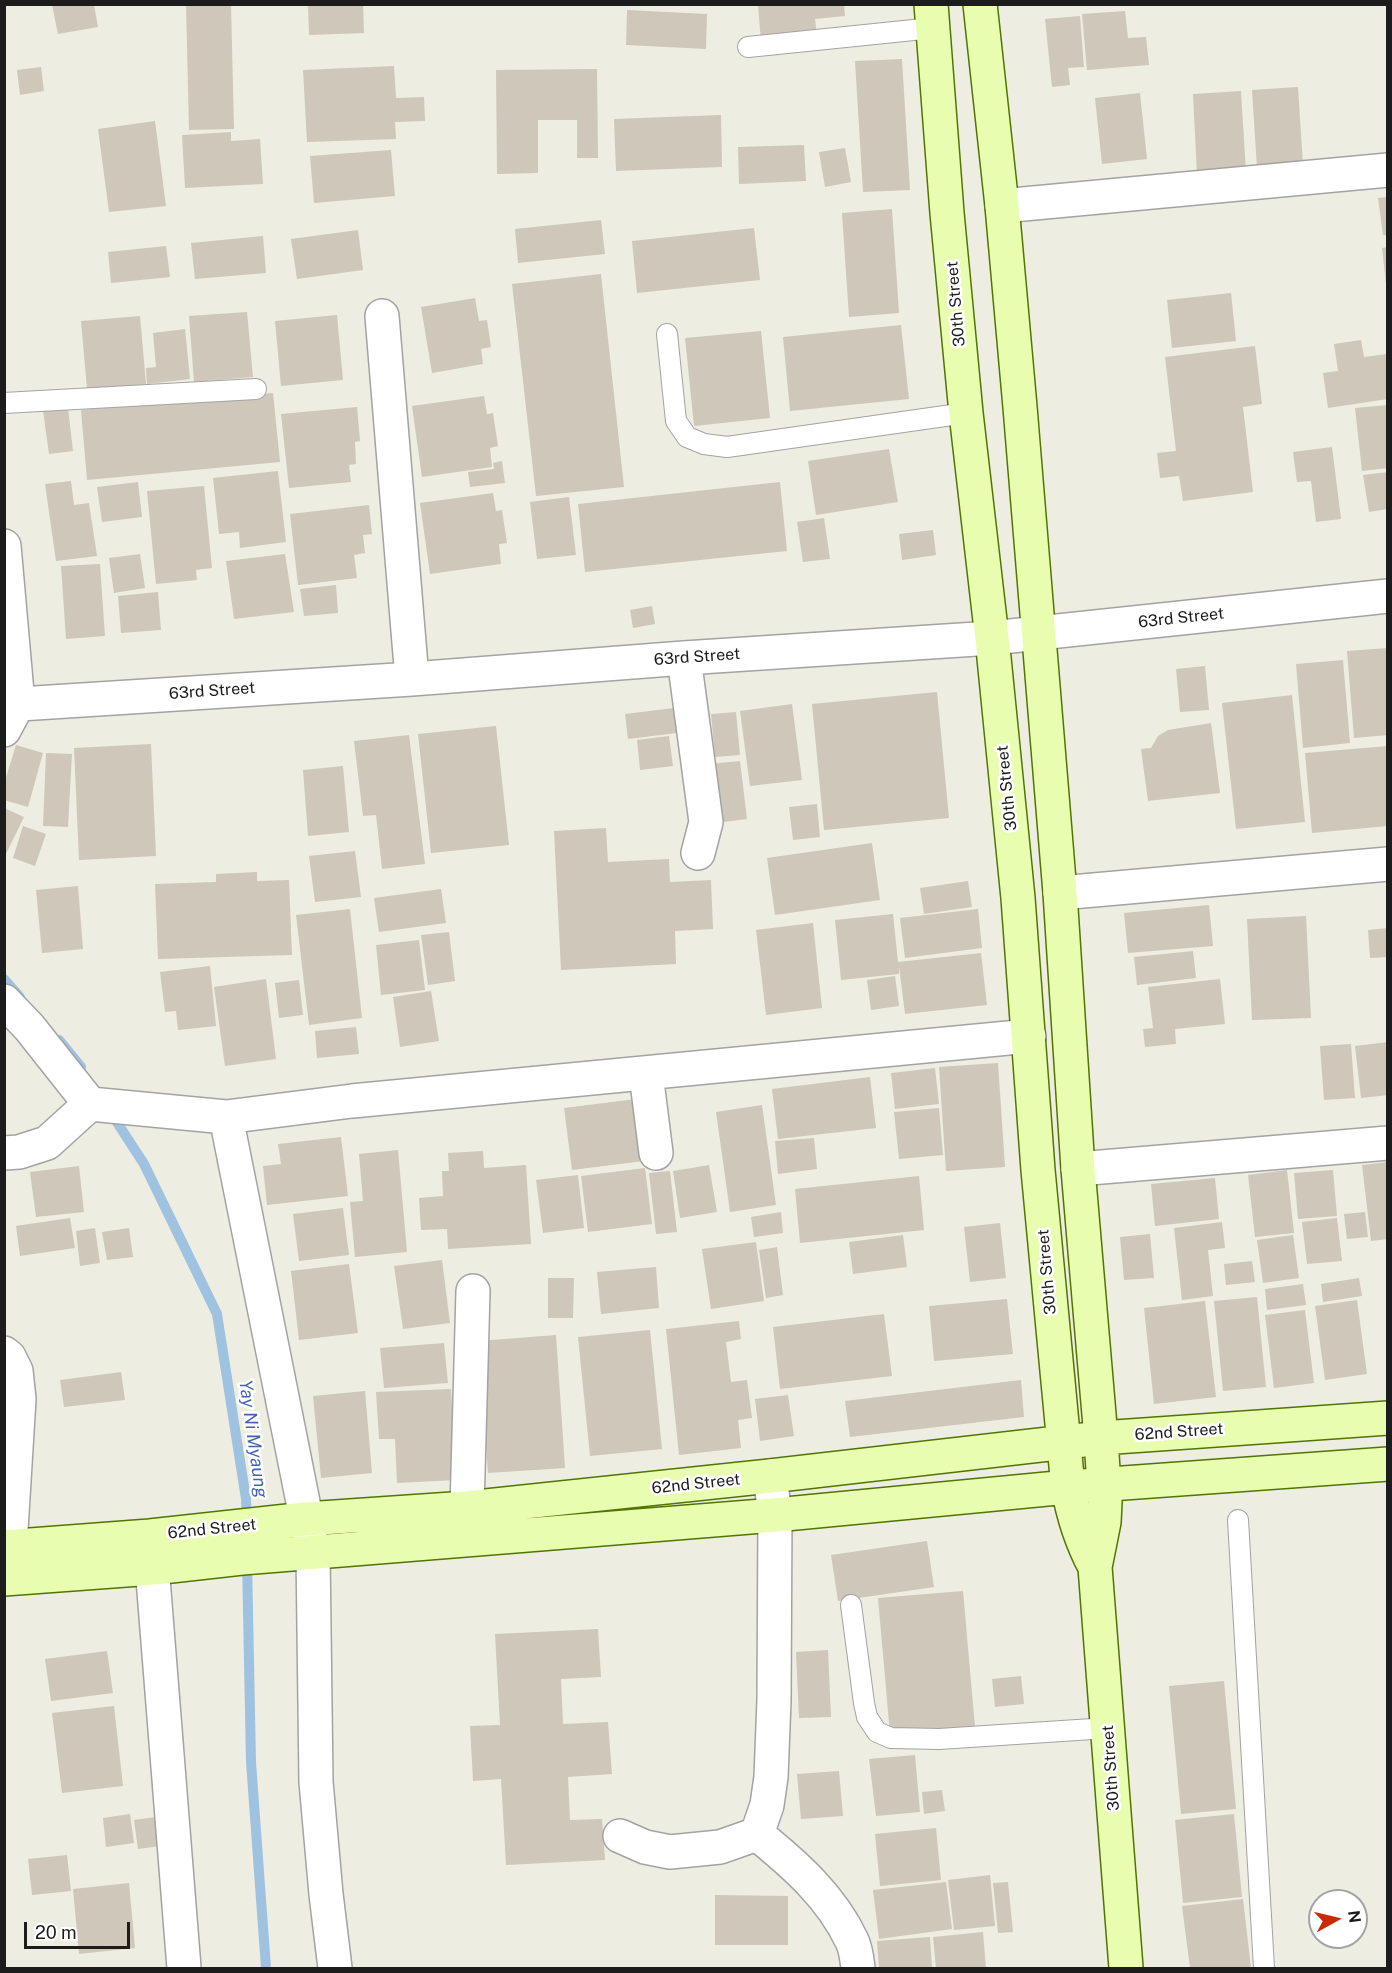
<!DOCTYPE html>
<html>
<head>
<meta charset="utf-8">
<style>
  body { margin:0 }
  #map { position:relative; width:1392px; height:1973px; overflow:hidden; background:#eeede1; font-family:"Public Sans",sans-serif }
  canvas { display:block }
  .frame { position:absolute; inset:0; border:6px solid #1c1c1c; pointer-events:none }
  .north { position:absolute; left:1308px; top:1889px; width:60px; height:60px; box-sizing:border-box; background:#fff; border:2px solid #a4a4a4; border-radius:50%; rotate:82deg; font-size:16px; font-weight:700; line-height:24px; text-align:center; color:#1c1c1c }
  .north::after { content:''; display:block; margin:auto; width:21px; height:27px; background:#c82b00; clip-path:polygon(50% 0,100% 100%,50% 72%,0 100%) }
  .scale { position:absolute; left:24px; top:1922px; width:106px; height:27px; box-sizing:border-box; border:3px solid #1c1c1c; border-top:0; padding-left:8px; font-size:18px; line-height:21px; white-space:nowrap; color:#1c1c1c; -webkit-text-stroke:4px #fff; paint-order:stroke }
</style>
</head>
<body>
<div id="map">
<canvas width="1392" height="1973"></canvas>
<div class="frame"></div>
<div class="north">N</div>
<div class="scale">20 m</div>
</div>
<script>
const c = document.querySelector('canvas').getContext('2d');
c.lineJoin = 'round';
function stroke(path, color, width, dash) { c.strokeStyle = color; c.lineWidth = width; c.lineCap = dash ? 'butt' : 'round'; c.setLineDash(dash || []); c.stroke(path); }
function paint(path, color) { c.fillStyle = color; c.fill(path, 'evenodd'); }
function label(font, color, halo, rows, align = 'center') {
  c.font = font + ' "Public Sans",sans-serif'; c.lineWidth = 5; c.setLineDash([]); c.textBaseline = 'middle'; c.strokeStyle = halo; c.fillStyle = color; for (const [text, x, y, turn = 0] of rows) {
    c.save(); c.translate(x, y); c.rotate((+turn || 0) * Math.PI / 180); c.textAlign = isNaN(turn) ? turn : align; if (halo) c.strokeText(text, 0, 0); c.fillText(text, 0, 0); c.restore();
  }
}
stroke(new Path2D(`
  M4,979l16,18
  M59,1040l22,27
  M111,1113l33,51 73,150 29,185 1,23
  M247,1561l4,201 15,206`), '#9ec2df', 10);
paint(new Path2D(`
  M186,4h45l3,125 -45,1z
  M308,4h55l1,29 -55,2z
  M52,5h42l4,22 -40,7z
  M758,5h86l1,11 -30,3 2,17 -56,5z
  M627,10l80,4 -1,35 -80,-4z
  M1125,11l3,27 18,-1 3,28 -62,5 -5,-56z
  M1080,16l4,51 -16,1 2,17 -18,2 -7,-68z
  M902,59l8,131 -47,2 -8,-131z
  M394,66l2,32 28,-1 1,24 -30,1 1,17 -89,3 -4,-72z
  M41,67l3,24 -24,4 -3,-25z
  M597,69l1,89h-21v-38h-39v53l-41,1 -1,-104z
  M1298,87l5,78 -46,3 -5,-78z
  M1241,91l5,81 -49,3 -4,-81z
  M1140,93l7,66 -45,5 -7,-66z
  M721,115l1,52 -106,4 -2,-52z
  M155,121l11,85 -57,6 -11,-83z
  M231,132v9l29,-2 3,45 -78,4 -3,-53z
  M804,145l2,36 -67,3 -1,-37z
  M845,148l6,34 -26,5 -6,-35z
  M391,150l4,46 -81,7 -4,-47z
  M1388,197v38h-5l-5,-37z
  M892,209l7,104 -50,4 -7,-104z
  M601,220l4,34 -87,9 -3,-34z
  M754,228l6,52 -123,13 -5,-52z
  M358,230l5,40 -66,9 -6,-40z
  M263,236l3,37 -71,6 -4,-36z
  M166,246l4,31 -59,6 -3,-31z
  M1388,247v36l-2,1 -4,-36z
  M601,274l23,213 -88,9 -24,-212z
  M1231,293l5,48 -64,7 -5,-48z
  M475,298l4,23 8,-1 4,27 -10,2 2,15 -51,9 -11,-66z
  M247,312l6,65 -59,5 -5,-66z
  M337,315l6,65 -62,6 -6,-65z
  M140,316l6,68 -59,5 -6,-68z
  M901,325l8,74 -119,12 -7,-74z
  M185,329l5,50 -43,5 -1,-16 10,-1 -3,-34z
  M761,331l9,87 -76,8 -9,-88z
  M1361,340l3,17 23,-3 1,45 -60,9 -5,-35 15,-2 -4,-27z
  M1255,346l7,58 -19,3 10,85 -70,9 -4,-25 -19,2 -3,-25 19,-2 -11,-94z
  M273,393l7,69 -193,18 -6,-70z
  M484,396l3,18 6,-1 5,33 -8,2 2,19 -70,10 -10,-71z
  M1388,405v63l-26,3 -7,-63z
  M357,407l3,34 -5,1 1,22 -7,1 2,17 -62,6 -8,-74z
  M68,408l5,43 -24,3 -6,-43z
  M1332,447l9,72 -25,3 -5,-41 -14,1 -4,-30z
  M889,449l9,53 -82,13 -8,-54z
  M502,461l3,22 -35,4 -2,-15 26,-3 -1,-6z
  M278,471l8,71 -46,6 -1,-16 -20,2 -6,-56z
  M1388,472v37l-19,3 -6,-37z
  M71,481l3,24 15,-2 8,53 -41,5 -11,-77z
  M138,482l4,35 -40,5 -5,-35z
  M780,482l7,69 -202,21 -7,-68z
  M204,486l8,82 -16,2 1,10 -41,4 -9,-93z
  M493,493l3,18 6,-1 5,33 -8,1 2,20 -71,10 -10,-71z
  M569,497l7,58 -39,4 -7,-57z
  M369,505l3,29 -9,1 2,18 -11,2 3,23 -59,7 -8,-71z
  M824,518l6,41 -27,3 -6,-40z
  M933,530l3,25 -34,5 -3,-26z
  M140,554l5,34 -31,5 -5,-35z
  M285,554l9,58 -60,7 -8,-58z
  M100,564l5,72 -39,3 -5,-73z
  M336,585l2,28 -34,3 -4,-27z
  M158,592l3,38 -40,3 -3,-37z
  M652,606l3,18 -22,4 -3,-18z
  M1388,648v87l-34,3 -7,-87z
  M1343,660l7,83 -47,5 -7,-84z
  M1205,666l4,44 -29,2 -4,-43z
  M937,692l12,126 -125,12 -12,-126z
  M1292,695l13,127 -69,7 -14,-126z
  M792,704l10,76 -52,6 -10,-75z
  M674,708l3,25 -49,6 -3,-25z
  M736,712l4,43 -25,2 -4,-43z
  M1211,723l9,70 -72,8 -7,-52 10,-1 7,-12 10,-6z
  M496,726l13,119 -78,8 -13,-119z
  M409,735l16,129 -43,5 -6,-54 -13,1 -9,-75z
  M669,736l4,30 -33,4 -3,-30z
  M151,744l5,112 -77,4 -5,-112z
  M16,745l27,8 -15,54 -24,-7v-16z
  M1388,746v80l-76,7 -7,-80z
  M46,753l26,1 -4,73 -25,-1z
  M740,761l7,58 -31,4 -7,-59z
  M343,766l6,66 -41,4 -5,-66z
  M817,804l3,33 -27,3 -4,-33z
  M4,808l20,9 -20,41z
  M23,826l23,8 -11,32 -22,-8z
  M606,828l2,34 61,-3 1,23 41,-2 2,49 -38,2 1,33 -115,6 -7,-139z
  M872,843l8,57 -105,15 -8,-57z
  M355,851l6,46 -46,5 -6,-46z
  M257,872v9l32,-1 3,75 -134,4 -3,-75 61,-2v-8z
  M968,881l4,26 -48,7 -4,-26z
  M78,886l5,63 -41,4 -6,-63z
  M441,889l5,34 -67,9 -5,-34z
  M1209,905l4,41 -85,7 -4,-40z
  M350,909l12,109 -53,7 -13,-110z
  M978,909l4,39 -77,10 -5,-40z
  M893,914l5,48 83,-9 6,52 -82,9 -6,-48v8l-58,6 -6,-60z
  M1306,916l5,102 -59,2 -5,-101z
  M813,923l9,85 -56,7 -10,-85z
  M1388,928v29l-18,1 -2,-28z
  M449,932l6,49 -27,4 -7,-50z
  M419,940l6,50 -44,5 -5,-50z
  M1193,951l3,27 -59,7 -3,-28z
  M210,966l6,60 -38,4 -2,-19 -11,1 -5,-40z
  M895,976l4,30 -28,4 -4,-30z
  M266,979l10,80 -51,7 -11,-79z
  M1220,979l5,45 -50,5 1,15 -31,3 -2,-18 10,-1 -5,-41z
  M299,980l4,35 -24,3 -4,-35z
  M431,991l8,50 -39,6 -7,-50z
  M356,1027l3,27 -42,4 -2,-27z
  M1388,1042v53l-27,3 -6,-52z
  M1351,1044l4,54 -31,2 -4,-54z
  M998,1063l7,104 -59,4 -7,-104z
  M935,1068l4,36 -44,5 -4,-36z
  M870,1077l6,51 -98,11 -6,-50z
  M636,1099l8,62 -72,9 -8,-62z
  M762,1105l14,100 -46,7 -14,-100z
  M939,1108l4,47 -44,4 -5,-47z
  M341,1137l7,59 -81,9 -4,-39 18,-2 -3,-20z
  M814,1138l3,31 -39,5 -3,-33z
  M398,1150l9,102 -52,5 -5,-55 13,-1 -4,-47z
  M483,1151l1,17 42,-3 5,79 -83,5 -1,-20 -26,1 -2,-32 24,-2 -1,-25h7l-1,-18z
  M1388,1162v77l-17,2 -9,-76z
  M709,1165l8,47 -37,6 -7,-47z
  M79,1166l5,46 -48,5 -6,-45z
  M645,1168l7,56 -64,8 -7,-56z
  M1287,1170l7,63 -39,4 -7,-62z
  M1333,1170l4,46 -39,3 -4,-46z
  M670,1171l7,61 -21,2 -7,-61z
  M578,1175l6,53 -41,5 -7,-53z
  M919,1176l5,54 -124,13 -5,-54z
  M1215,1178l4,41 -64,7 -4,-42z
  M343,1208l6,47 -50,6 -6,-47z
  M781,1212l2,21 -29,4 -3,-20z
  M1365,1212l3,25 -21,2 -3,-25z
  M70,1218l5,30 -55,8 -4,-30z
  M1337,1218l5,43 -35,3 -5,-42z
  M1222,1222l3,26 -17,2 5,46 -31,4 -8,-72z
  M1000,1223l6,55 -36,4 -6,-55z
  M95,1228l5,35 -20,3 -4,-35z
  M129,1228l4,29 -26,3 -5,-28z
  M1150,1234l4,44 -30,2 -4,-43z
  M903,1235l4,32 -54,7 -4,-32z
  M1293,1235l6,43 -36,5 -6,-43z
  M756,1242l8,59 -53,8 -9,-60z
  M777,1247l6,48 -17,3 -7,-48z
  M442,1260l8,63 -47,6 -9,-63z
  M1252,1261l3,21 -29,3 -2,-21z
  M349,1264l9,69 -59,7 -8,-69z
  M656,1267l3,41 -58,6 -4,-42z
  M548,1278h26l-1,40h-25z
  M1359,1278l3,18 -39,6 -2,-18z
  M1303,1284l3,21 -39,5 -2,-21z
  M1257,1297l9,90 -43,4 -9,-90z
  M1007,1299l6,55 -79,7 -5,-55z
  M1357,1300l10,74 -42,6 -10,-74z
  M1205,1301l11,96 -62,7 -10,-96z
  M1305,1310l9,73 -40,5 -9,-73z
  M884,1314l8,62 -112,13 -7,-62z
  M739,1321l2,18 -15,3 5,40 16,-2 5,38 -14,2 3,28 -62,7 -13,-126z
  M650,1330l12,119 -72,7 -12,-119z
  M556,1335l9,133 -77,5 -9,-132z
  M444,1343l4,40 -64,5 -4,-40z
  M121,1372l4,28 -61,7 -4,-27z
  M1021,1380l3,37 -174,20 -5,-36z
  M451,1389l5,91 -59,3 -2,-44h-16l-3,-47z
  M365,1391l7,82 -51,5 -8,-82z
  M788,1395l6,41 -34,5 -5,-42z
  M927,1541l7,46 -96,14 -7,-46z
  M963,1591l12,136 -85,7 -12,-136z
  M598,1629l3,48 -40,2 2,45 45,-2 4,52 -44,3 2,43 32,-1 3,41 -99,5 -5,-86 -28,2 -3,-55 30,-1 -5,-91z
  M828,1650l3,67 -32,1 -3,-66z
  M107,1651l6,42 -62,8 -6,-42z
  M1021,1676l3,28 -29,3 -3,-28z
  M1224,1681l12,128 -55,5 -12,-128z
  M114,1706l9,80 -61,7 -10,-80z
  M915,1755l5,57 -44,4 -7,-57z
  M839,1771l4,45 -42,3 -4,-45z
  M942,1790l3,21 -21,3 -2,-22z
  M130,1814l4,29 -28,4 -3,-29z
  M1234,1814l8,83 -59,6 -8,-83z
  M156,1817l4,29 -22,3 -4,-29z
  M936,1828l5,52 -61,6 -5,-52z
  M67,1855l4,36 -39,4 -4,-36z
  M990,1875l5,51 -41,4 -6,-50z
  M946,1882l6,47 -73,10 -6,-49z
  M1008,1882l5,50 -15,1 -5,-50z
  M129,1883l6,65 -56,6 -6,-65z
  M715,1895l73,1v49h-73z
  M1243,1899l8,69h-61l-8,-62z
  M983,1932l3,36h-50l-3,-31z
  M930,1937l2,31h-53l-2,-27z`), '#cec7ba');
const service = new Path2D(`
  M748,47l185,-19
  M667,334l9,87 11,16 17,7 23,3 239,-34
  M4,403l252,-14
  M1238,1520l26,448
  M851,1605l13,98 3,14 10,15 14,6 48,1 169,-11`);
const minor = new Path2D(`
  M1002,206l386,-36
  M382,316l30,363
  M4,546l14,158 -14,26
  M684,658l22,164 -8,31
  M4,705l408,-26 272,-21 308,-20 396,-42
  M1060,893l328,-29
  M4,1001l25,26 61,77 136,13 126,-16 677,-65
  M646,1074l10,79
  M226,1117l87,435 3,230 10,112 9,74
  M4,1153l15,-1 28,-9 43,-39
  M1078,1169l310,-26
  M4,1353l5,4 7,14 3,28 -9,147
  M467,1508l6,-217
  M150,1541l34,427
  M757,1834c37,30 74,62 95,107 4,8 5,19 6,27
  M620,1836l25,11 25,5 50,-5 37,-13 10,-29 4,-28 3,-77 1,-185 -5,-39`);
const secondary = new Path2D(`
  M931,4l16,209 19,200 26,225 26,260 20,272 30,317c5,28 13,54 27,80
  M980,4l22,202 18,201 40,486 18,276 23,269 4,64 -1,20 -9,45 31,401
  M4,1547l146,-11 156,-17 161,-11 303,-32 331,-38 287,-20
  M4,1579l149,-11 89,-10 533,-43 293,-28 320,-23`);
stroke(service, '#a3a3a3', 22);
stroke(minor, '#a3a3a3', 36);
stroke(secondary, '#507600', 36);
stroke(service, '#fff', 20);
stroke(minor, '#fff', 33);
stroke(secondary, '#e9fdb0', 33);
label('16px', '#1c1c1c', '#fff', [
  ["30th Street",956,304,-95],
  ["63rd Street",1181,618,-6],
  ["63rd Street",697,657,-4],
  ["63rd Street",212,691,-4],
  ["30th Street",1007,788,-96],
  ["30th Street",1047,1272,-95],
  ["62nd Street",1179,1432,-4],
  ["62nd Street",696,1484,-6],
  ["62nd Street",212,1529,-6],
  ["30th Street",1111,1768,-94]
]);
label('italic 18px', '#4362b1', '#fff', [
  ["Yay Ni Myaung",253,1439,82]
]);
</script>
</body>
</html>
